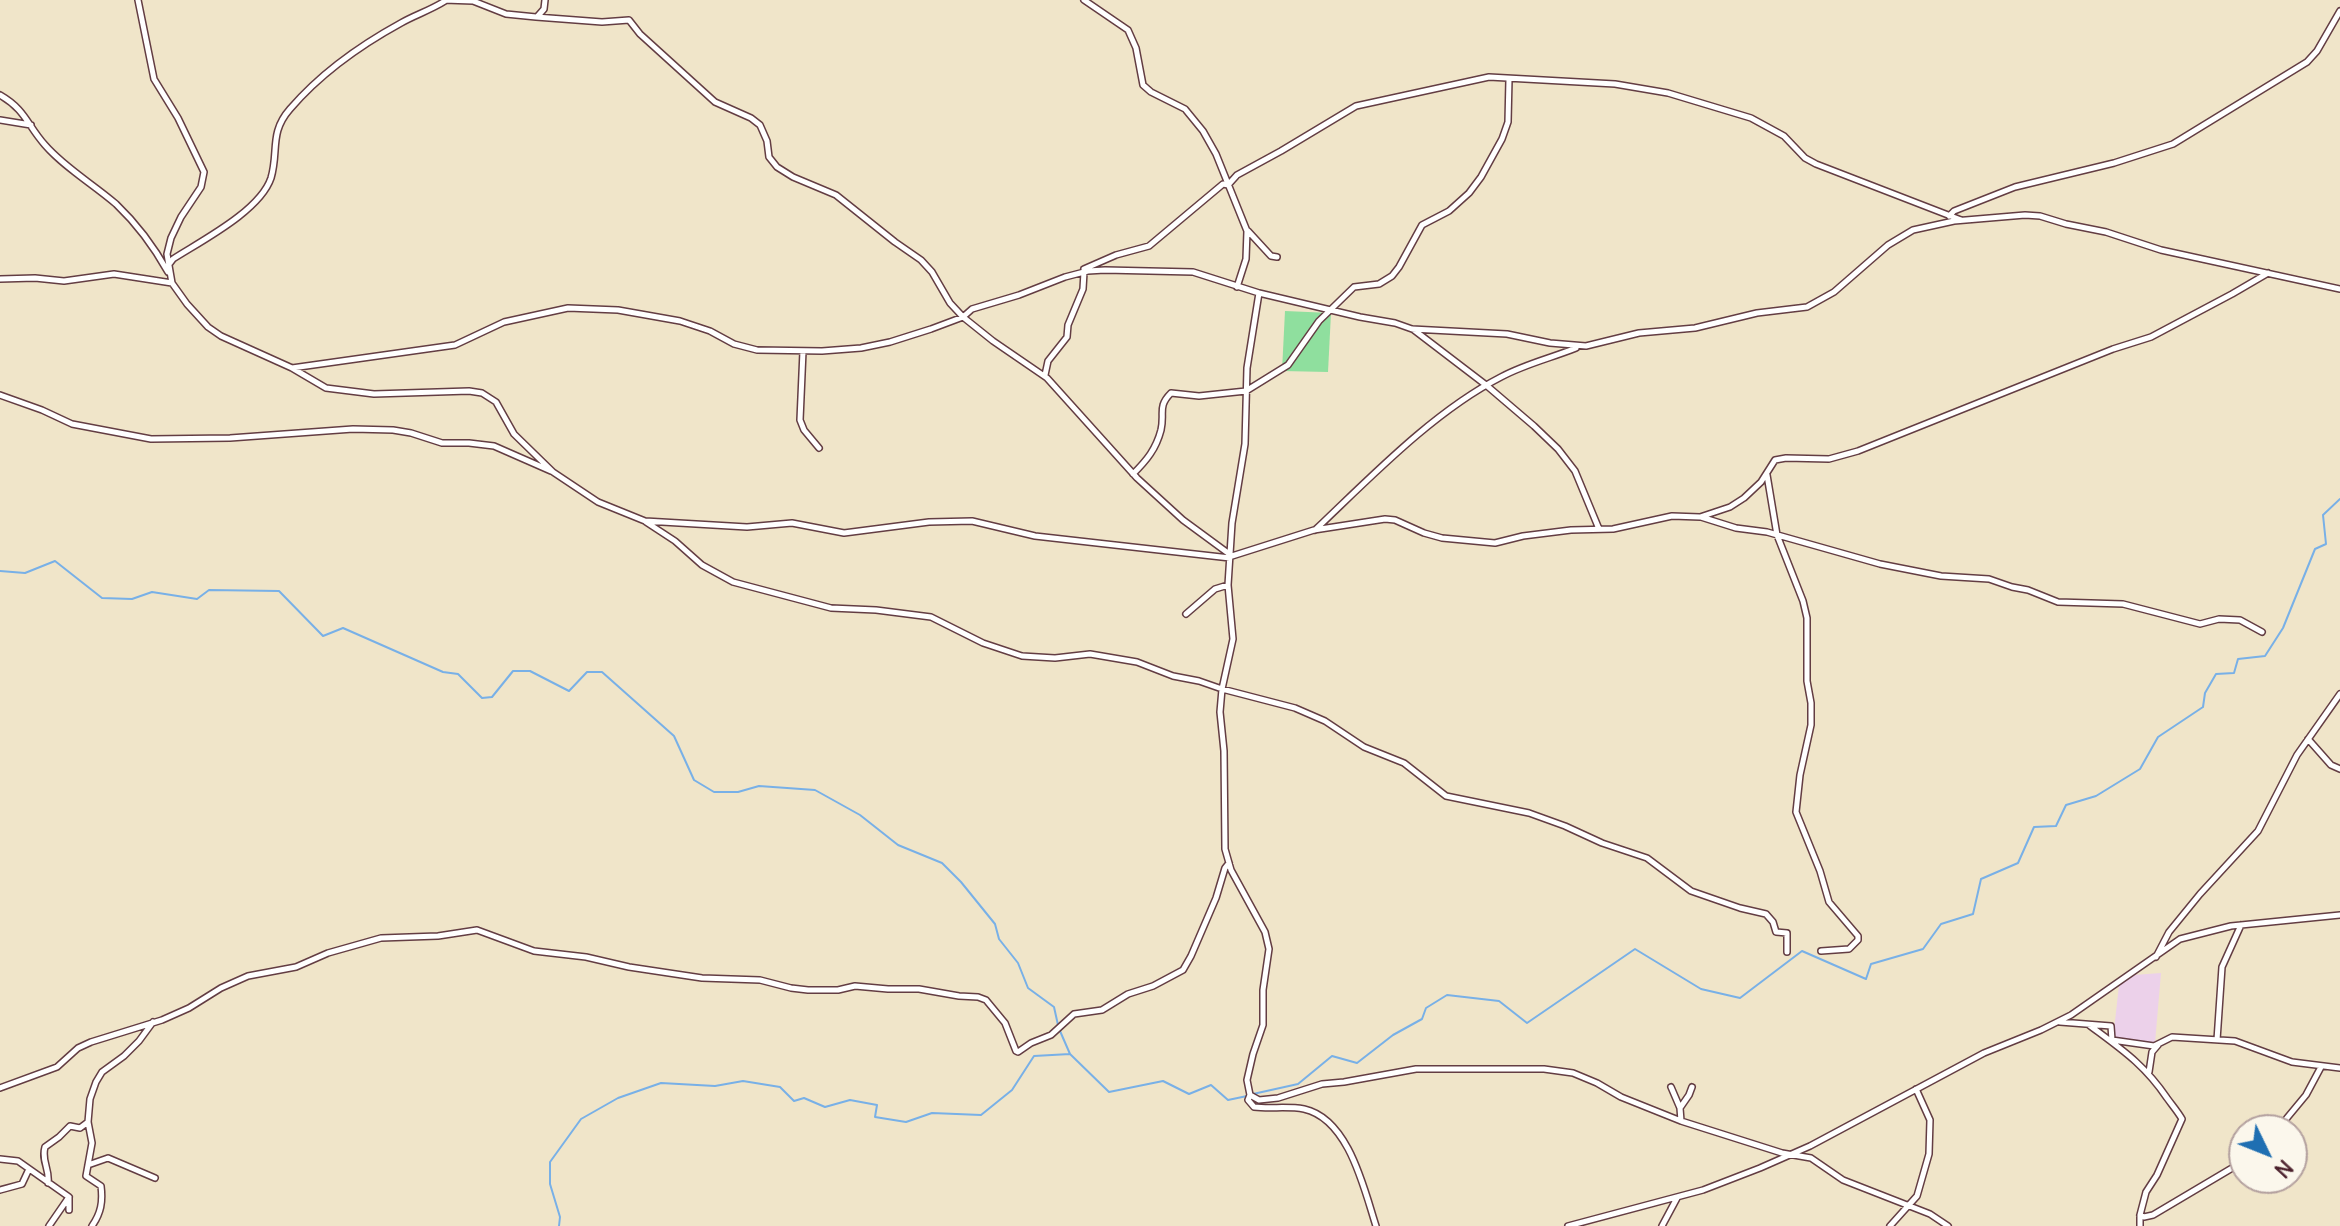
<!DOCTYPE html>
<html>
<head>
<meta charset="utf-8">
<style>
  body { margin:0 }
  #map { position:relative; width:2340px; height:1226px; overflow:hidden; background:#f0e5c9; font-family:Delius,sans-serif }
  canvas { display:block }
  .north { position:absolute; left:2228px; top:1114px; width:80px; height:80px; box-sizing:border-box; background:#fbf7ec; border:2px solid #b4a19f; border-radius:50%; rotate:133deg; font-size:22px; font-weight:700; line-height:32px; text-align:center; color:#4a1f2b }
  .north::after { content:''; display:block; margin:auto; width:28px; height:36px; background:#1f6fb2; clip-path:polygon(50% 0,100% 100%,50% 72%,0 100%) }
</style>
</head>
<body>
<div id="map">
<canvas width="2340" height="1226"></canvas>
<div class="north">N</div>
</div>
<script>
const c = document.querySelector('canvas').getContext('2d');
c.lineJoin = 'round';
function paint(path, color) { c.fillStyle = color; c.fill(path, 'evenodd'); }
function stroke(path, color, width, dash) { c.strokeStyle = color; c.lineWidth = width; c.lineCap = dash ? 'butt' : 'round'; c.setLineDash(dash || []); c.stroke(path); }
paint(new Path2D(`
  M2161,973l-6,70 -42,-4 7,-63z`), '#ecd1ea');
paint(new Path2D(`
  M1285,311l46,2 -3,59 -46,-1z`), '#8fdf9e');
stroke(new Path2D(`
  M0,571l25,2 30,-12 47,37 30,1 20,-7 45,7 12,-9 70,1 44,45 20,-8 100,44 15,2 24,24 10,-1 21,-26h17l39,20 18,-19h15l72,64 20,44 20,12h24l21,-6 56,4 45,25 38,30 44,18 19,19 34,42 4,15 19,24 10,25 26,19 4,18
  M1060,1031l10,23
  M1253,1094l45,-10 34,-28 25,7 36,-28 29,-16 4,-11 21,-13 52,6 28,22 108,-74 66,40 39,9 62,-47 64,28 5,-15 52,-15 18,-25 32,-10 8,-35 37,-16 16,-36 22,-1 10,-21 30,-9 44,-27 18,-32 45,-30 2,-14 11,-19 18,-1 4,-14 27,-3 18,-28 32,-79 11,-5 -3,-29 17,-16
  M559,1226l1,-9 -10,-33v-22l31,-43 37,-21 43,-15 54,3 28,-5 37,6 14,14 10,-3 21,9 25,-7 27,5 -2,12 31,5 26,-9 49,2 31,-25 22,-34 36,-2 39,38 54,-11 26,13 22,-9 17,15 19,-4`), '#78b0e7', 2);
const minor = new Path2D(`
  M138,0l16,79 24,39 26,54 -3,15 -20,30 -10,21 -4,16 5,29 15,21 21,23 13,9 71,32 34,20 48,6 95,-3 13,2 14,9 18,32 39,38 45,30 47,19 102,6 45,-4 52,10 85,-11 43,-1 63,15 195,22
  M444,0l29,1 33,13 30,3 66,5 27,-2 11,14 75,68 36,16 9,7 7,16 2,16 8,10 16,10 43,18 59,47 26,18 11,12 18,31 13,14 30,24 54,37 90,100 46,42 49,36 82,-26 71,-11 10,1 29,13 18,5 53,5 28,-7 48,-6 42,-1 59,-13 28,1 30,-10 14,-9 17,-16 14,-22 11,-2 43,1 29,-8 255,-102 38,-12 81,-43 36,-21
  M1084,0l44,30 8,18 7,37 8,7 34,17 18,22 13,23 31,77 -1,28 -9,28
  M537,17l7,-8 1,-9
  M0,95c26,15 27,30 45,50 20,23 48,39 71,59 21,20 38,43 52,68
  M0,120l31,5
  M1949,216l5,-5 61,-24 99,-24 59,-19 134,-82 10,-11 23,-40
  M1248,231l23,25 6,1
  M170,263l3,-4c28,-18 87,-48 98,-81 8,-27 -2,-45 19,-69 31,-36 69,-63 111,-86 14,-8 30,-13 44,-22
  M1084,269l32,-14 33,-9 74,-62 5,1 9,-10 44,-24 75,-45 133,-29 126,7 53,9 83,25 33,18 21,22 11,6 145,56
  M0,279l35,-1 29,3 50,-7 58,9
  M1259,293l-12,75 -2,76 -13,79 -4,62 5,54 -11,50 -2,23 4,39 1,98 6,21 34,62 4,17 -6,41v35l-10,29 -6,26 3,15 9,5 19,-2 44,-14 22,-2 72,-13h128l29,4 24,10 24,14 60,24 101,32 29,5 32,22 87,34 18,12
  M1414,330l72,55 48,41 24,23 17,22 24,58
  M803,351l-3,69 4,10 15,18
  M292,368l163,-23 49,-23 64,-14 50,2 62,11 30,10 24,13 23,6 65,1 39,-3 29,-6 41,-13 32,-12 9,-8 47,-14 46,-18 23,-6 17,-1 88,2 66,21 101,24 35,6 17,6 95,5 43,9 36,3 53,-13 56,-5 62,-15 50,-6 27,-15 54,-47 25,-15 41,-9 71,-6 15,1 26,8 40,8 55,18 179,39
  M1045,375l3,-14 19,-24 1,-12 15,-36 1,-17
  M0,395l42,15 30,14 79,15 79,-1 123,-9 40,1 18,3 31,10h27l25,3 57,25
  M1133,474c14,-14 23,-25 28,-44 4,-17 -4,-23 10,-37l28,3 47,-5 42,-26 31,-44 35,-34 25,-3 13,-8 7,-9 23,-42 27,-14 20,-18 12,-16 21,-38 6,-17 1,-43
  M1767,475l10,60 26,66 4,17v63l4,22v22l-11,50 -4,37 24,59 9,31 29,34v4l-9,9 -28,2
  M1701,517l35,11 31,4 113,32 61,12 48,3 23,8 16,3 30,12 65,2 77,20 19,-5 21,1 22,12
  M646,522l29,19 27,24 31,17 98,26 45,2 55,7 52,26 39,13 33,2 35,-4 47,8 36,14 26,5 23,8 73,19 30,13 39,26 40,16 42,33 83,17 36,13 37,17 45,15 44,33 49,17 26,6 7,8 3,10 11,1v19
  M1315,530c56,-53 118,-118 186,-153 24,-13 50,-19 75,-29
  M1186,614l29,-25 13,-4
  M2308,739l23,26 9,4
  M2156,957l13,-25 31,-38 58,-63 39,-76 43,-61
  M2060,1022l51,4 1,14 42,6 18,-9 63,4 57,21 48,6
  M2089,1025c32,24 55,39 78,73 5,7 11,14 15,21l-25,56 -11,17 -6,23v11
  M2217,1040l5,-73 19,-42
  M2149,1072l3,-20 6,-7
  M1671,1087l9,21
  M0,1088l57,-21 21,-19 13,-6 71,-22 27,-12 32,-20 27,-12 48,-9 32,-14 53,-15 57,-2 39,-6 57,21 52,6 43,10 73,11 58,2 31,8 17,2h30l17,-4 33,3h31l40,7 19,1 8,3 19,23 11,28 2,1 13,-9 20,-8 23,-21 28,-4 26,-16 25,-8 30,-16 8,-14 25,-58 9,-30 4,-5
  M1250,1095l-2,5 6,7c16,2 34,-1 50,2 45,10 60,80 72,117
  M1681,1121l-1,-13 9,-13 3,-8
  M2277,1130l29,-35 15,-28
  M0,1159l18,2 51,36v13
  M88,1165l20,-7 47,20
  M48,1183c2,-14 -7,-22 -3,-36l14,-10 11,-11 10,2 8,-6
  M0,1190l22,-6 7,-15
  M2140,1215l4,2 9,-2 91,-54
  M49,1226l20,-29
  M92,1226c9,-13 11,-24 9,-40l-15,-10 6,-33 -4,-21 2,-23 6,-17 6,-10 22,-16 15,-15 14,-19
  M1568,1226l135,-36 57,-22 50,-22 174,-93 57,-23 30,-15 109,-76 51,-13 109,-11
  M1662,1226l15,-28
  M1890,1226l27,-30 12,-42 1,-34 -14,-31`);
stroke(minor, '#633d43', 8);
stroke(minor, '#fff', 5);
</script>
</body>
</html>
